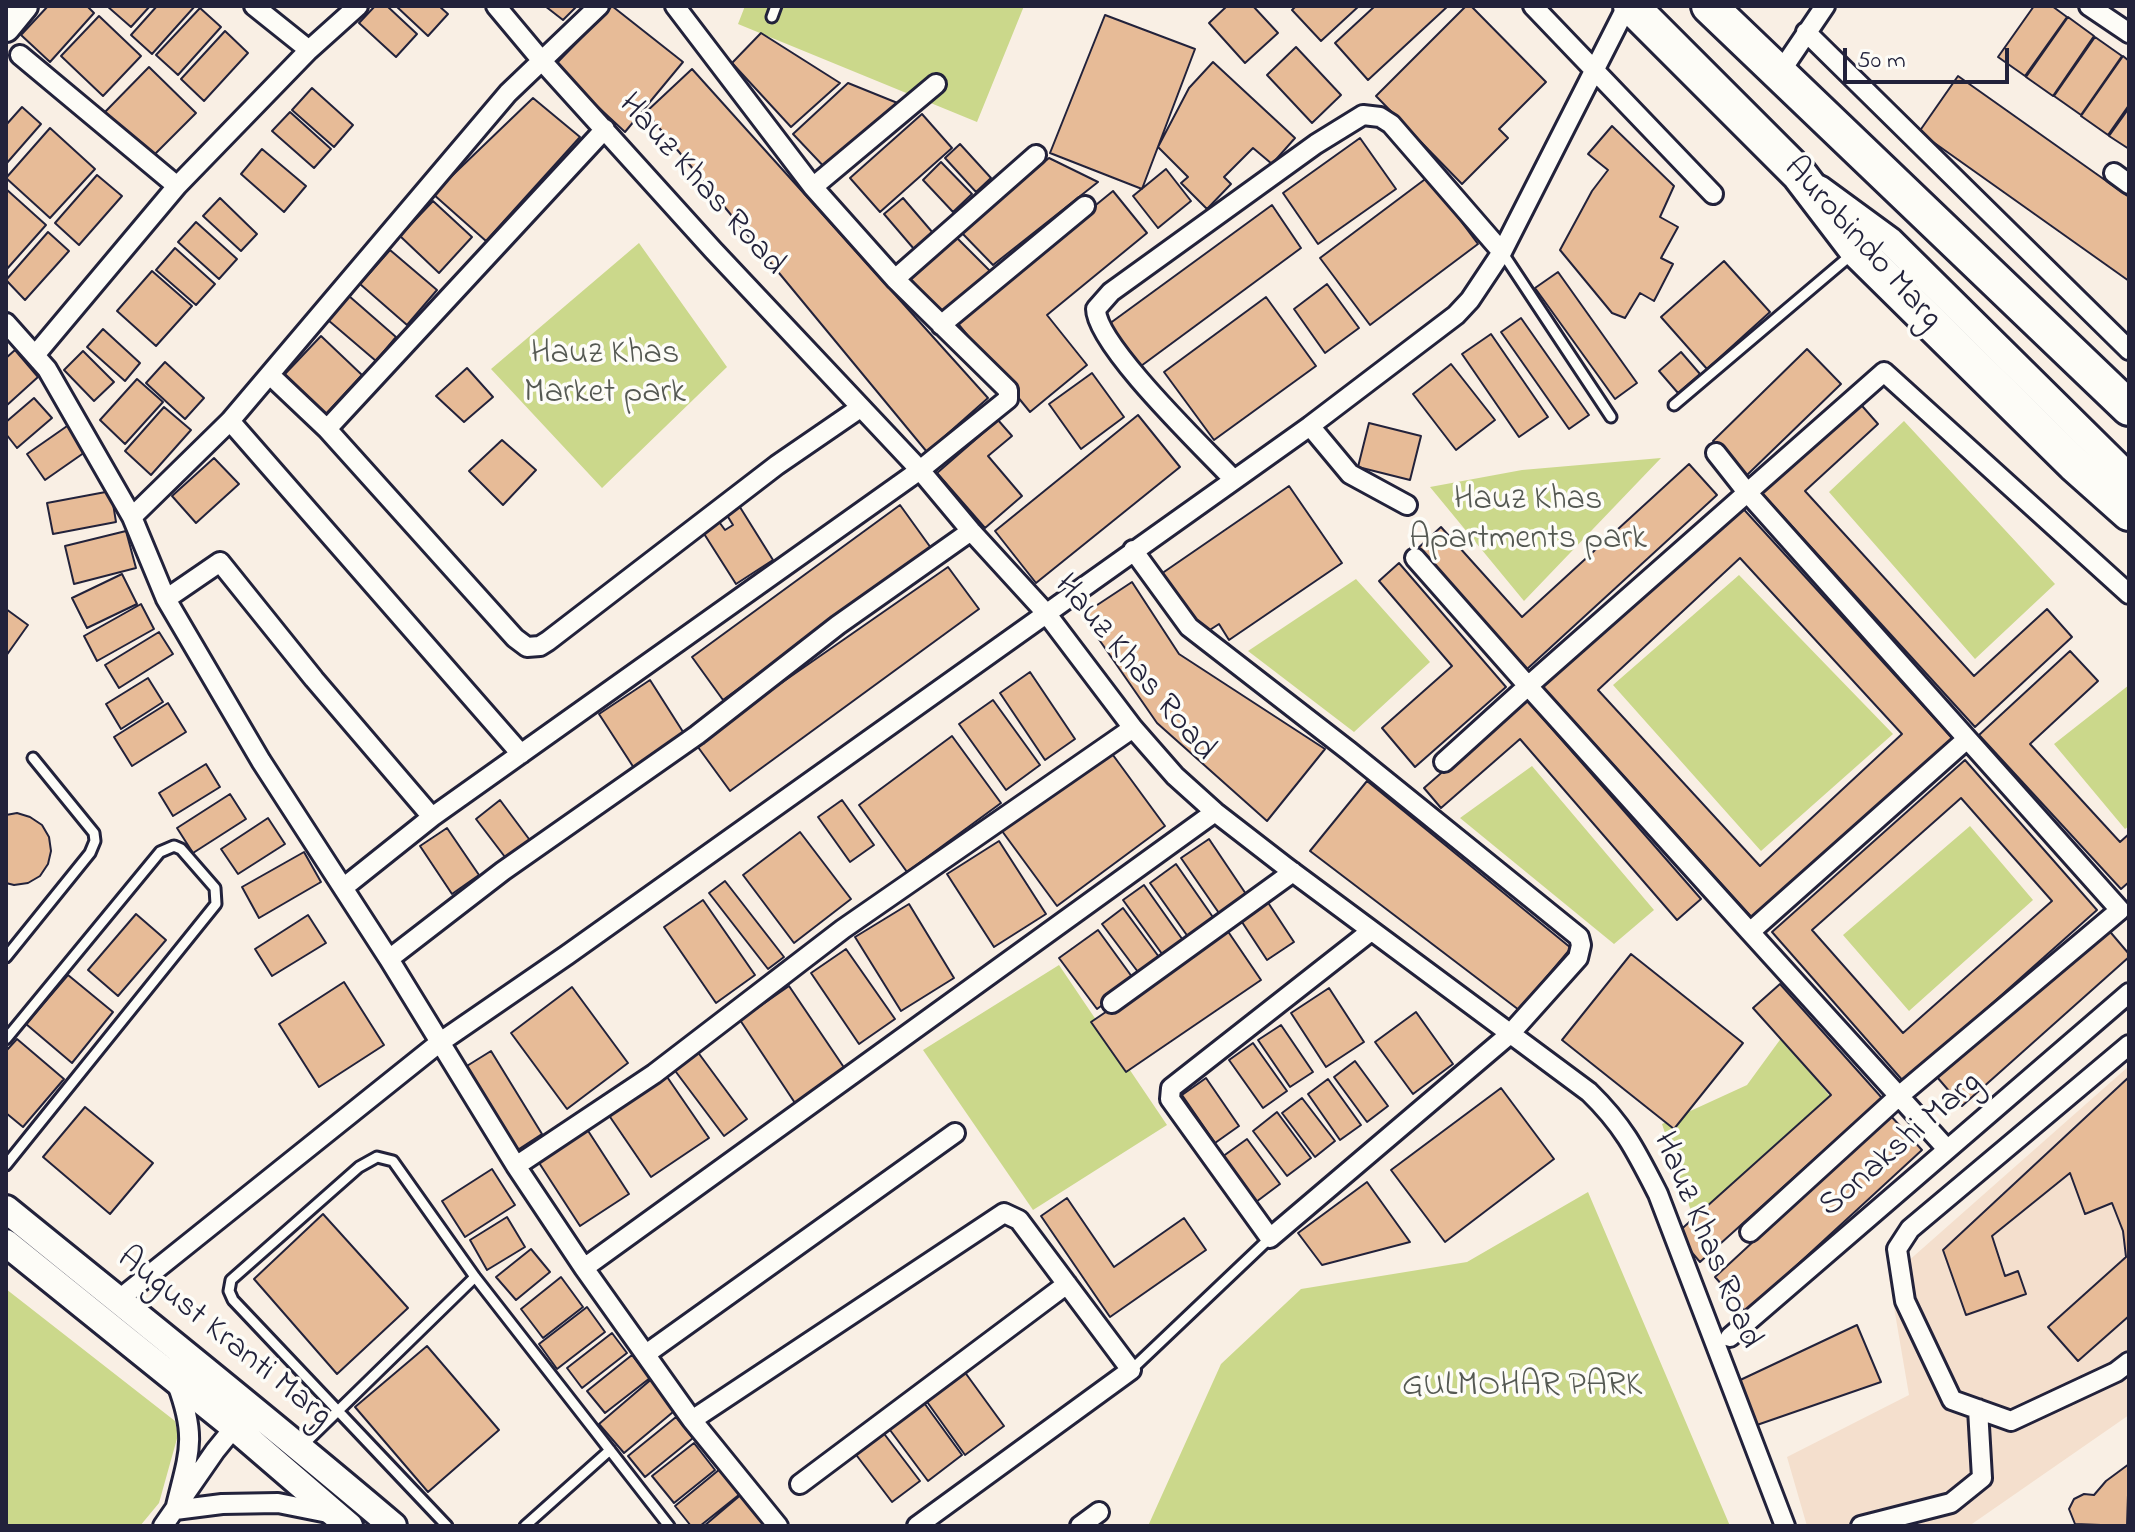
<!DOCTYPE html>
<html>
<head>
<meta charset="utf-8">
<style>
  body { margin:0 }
  #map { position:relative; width:2135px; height:1532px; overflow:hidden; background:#f9efe4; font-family:"Indie Flower",sans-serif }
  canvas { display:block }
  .frame { position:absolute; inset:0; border:8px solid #22223b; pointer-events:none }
  .scale { position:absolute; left:1843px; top:48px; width:166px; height:36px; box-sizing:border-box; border:4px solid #22223b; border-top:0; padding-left:10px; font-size:24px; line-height:28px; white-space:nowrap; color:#22223b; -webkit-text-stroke:6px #fdfcf7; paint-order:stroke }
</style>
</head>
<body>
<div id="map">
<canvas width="2135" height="1532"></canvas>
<div class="frame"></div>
<div class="scale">50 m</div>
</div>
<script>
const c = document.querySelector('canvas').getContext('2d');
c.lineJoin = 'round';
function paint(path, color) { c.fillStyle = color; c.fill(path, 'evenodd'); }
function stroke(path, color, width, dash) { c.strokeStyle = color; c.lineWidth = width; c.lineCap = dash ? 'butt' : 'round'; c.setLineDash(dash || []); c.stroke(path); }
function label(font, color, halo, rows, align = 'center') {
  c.font = font + ' "Indie Flower",sans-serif'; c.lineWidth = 7; c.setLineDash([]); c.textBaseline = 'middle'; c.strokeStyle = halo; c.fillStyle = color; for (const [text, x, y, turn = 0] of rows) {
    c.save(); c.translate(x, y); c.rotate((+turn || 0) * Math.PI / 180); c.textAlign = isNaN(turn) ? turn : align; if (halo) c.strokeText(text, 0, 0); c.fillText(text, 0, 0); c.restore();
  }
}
paint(new Path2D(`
  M2129,1066v349l-160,111h-162l-20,-69 122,-62 -20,-117z`), '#f4dfcd');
paint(new Path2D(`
  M745,6h279l-47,116 -239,-98z
  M639,243l88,124 -125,121 -111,-119z
  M1904,421l151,163 -80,75 -146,-167z
  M1661,458l-137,143 -94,-114 92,-17z
  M1739,575l154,159 -132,117 -148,-166z
  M1356,579l74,83 -76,70 -106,-81z
  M2129,685v141l-4,3 -71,-85z
  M1532,766l122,144 -40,34 -154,-126z
  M1970,826l63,74 -124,111 -66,-76z
  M1059,965l108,160 -134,85 -110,-160z
  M1782,1037l50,62 -137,124 -33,-99 85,-39z
  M1588,1192l142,334h-582l73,-162 80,-75 166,-27z
  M6,1289l169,132 3,14 -19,68 -19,23h-134z`), '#cbd88b');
const building = new Path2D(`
  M48,6h39l7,7 -44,49 -29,-27z
  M107,6h43l-19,21z
  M157,6h38l-43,48 -21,-19z
  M375,6h12l30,28 -21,23 -37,-34z
  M396,6h43l9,8 -20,22z
  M545,6h32l-14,14z
  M612,6l71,56 -58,70 -71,-66z
  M1227,6h26l25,27 -33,30 -36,-40z
  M1296,6h63l-38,35 -29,-31z
  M1375,6h73l-80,74 -33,-37z
  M1466,6h5l75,76 -47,47 9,9 -46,46 -86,-88z
  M2034,6h18l15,11 -42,59 -27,-19z
  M200,8l21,19 -43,48 -22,-20z
  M1105,15l90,34 -53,140 -92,-36z
  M99,16l42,40 -38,40 -42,-40z
  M2068,17l26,19 -41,60 -27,-19z
  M225,31l23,22 -44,48 -23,-22z
  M761,33l79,50 -49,44 -59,-64z
  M2095,37l27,19 -41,59 -27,-19z
  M1296,47l45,48 -29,28 -45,-48z
  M2123,56l6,5v44l-21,30 -27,-19z
  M1213,62l82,76 -23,26 -19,-16 -29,29 7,7 -24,25 -26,-26 7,-6 -30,-30 31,-59z
  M149,67l47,46 -46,46 -46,-46z
  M692,69l296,329 -61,54 -281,-340z
  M1958,76l171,121v84l-210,-149z
  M848,83l52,21 -71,68 -36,-38z
  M312,88l41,37 -19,22 -42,-37z
  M533,98l47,39 -94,104 -53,-47z
  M22,107l19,17 -35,40v-39z
  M2129,108v41l-20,-13z
  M290,112l41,37 -17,19 -42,-37z
  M922,114l30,34 -72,64 -30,-34z
  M1612,126l62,60 -14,31 18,10 -17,31 12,6 -19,37 -14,-8 -15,25 -13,-5 -52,-63 32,-59 16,-21 -20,-16z
  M50,128l45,41 -45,49 -44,-40z
  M1360,138l36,51 -78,55 -35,-51z
  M960,144l31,34 -15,14 -31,-34z
  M262,149l44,37 -22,26 -43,-38z
  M1049,158l49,24 -105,83 -32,-33z
  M941,162l31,32 -19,18 -30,-32z
  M1166,169l25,32 -33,27 -25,-32z
  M97,175l25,21 -43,49 -24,-22z
  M1428,177l50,67 -108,81 -50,-67z
  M6,189l40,36 -40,45z
  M1113,191l34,42 -100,82 40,50 -57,47 -75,-92z
  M220,198l37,36 -16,17 -38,-35z
  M903,198l30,35 -19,16 -30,-35z
  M433,201l39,36 -33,36 -39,-37z
  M1272,205l29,43 -160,118 -32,-42z
  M196,222l41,37 -18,20 -41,-37z
  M48,232l21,19 -44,49 -19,-20z
  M956,237l35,35 -47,45 -37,-42z
  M175,248l40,36 -19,21 -40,-35z
  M390,250l47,40 -30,35 -47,-41z
  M1724,261l46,51 -63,57 -46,-52z
  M152,271l40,35 -36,40 -39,-35z
  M1558,272l79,111 -22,16 -80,-111z
  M1327,284l32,44 -34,25 -31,-44z
  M349,296l47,41 -20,24 -48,-41z
  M1266,297l50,69 -102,74 -50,-68z
  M1521,318l68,97 -20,14 -68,-97z
  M103,329l37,34 -15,18 -38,-34z
  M1491,334l57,83 -29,20 -57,-83z
  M321,336l41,39 -36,39 -42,-39z
  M1807,349l34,35 -95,92 -33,-35z
  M15,350l23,27 -32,29v-48z
  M83,351l31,31 -20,19 -30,-31z
  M1681,352l19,22 -22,19 -19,-22z
  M165,362l39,36 -19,21 -39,-36z
  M1451,364l44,56 -39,30 -43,-56z
  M467,368l26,29 -29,25 -28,-26z
  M1092,373l32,44 -43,32 -32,-45z
  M137,379l26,23 -38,42 -25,-24z
  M34,398l18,20 -35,30 -11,-14v-12z
  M1856,399l22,25 -73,67 169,185 73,-67 25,28 -97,90 -217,-238z
  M164,407l27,23 -40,45 -26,-24z
  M1138,415l42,52 -144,116 -41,-52z
  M998,420l14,16 -24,20 34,40 -37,32 -48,-55z
  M1369,423l52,13 -11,44 -52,-13z
  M70,424l18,26 -43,30 -18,-26z
  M502,440l34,30 -33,35 -34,-34z
  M214,458l25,26 -43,39 -24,-27z
  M1689,464l28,31 -191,175 -110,-120 25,-23 81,90z
  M1289,486l53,77 -113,77 -10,-16 -17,11 -41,-61z
  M111,491l5,31 -63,12 -6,-31z
  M1738,503l216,237 -198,182 -216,-238zM1740,558l162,176 -142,132 -162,-176z
  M738,504l35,56 -37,24 -35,-55 16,-10 8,11 8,-5 -8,-13z
  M900,505l31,43 -208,152 -31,-43z
  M126,531l10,37 -62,16 -9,-38z
  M1399,563l107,124 -91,80 -33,-39 70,-62 -73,-85z
  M948,567l31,42 -249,182 -35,-48z
  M122,574l15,30 -50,24 -15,-30z
  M1132,582l47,72 146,95 -58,72 -110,-98 -75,-108z
  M141,604l13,25 -57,32 -13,-25z
  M6,609l22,16 -22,31z
  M159,632l14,22 -54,34 -14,-23z
  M2070,651l28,30 -68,63 90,98 9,-8v48l-8,7 -142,-154z
  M1030,672l45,67 -30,21 -45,-67z
  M148,678l15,24 -42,27 -15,-25z
  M650,680l35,55 -51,33 -35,-54z
  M1526,699l175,200 -24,21 -157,-181 -79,69 -17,-20z
  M993,700l47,65 -34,25 -47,-66z
  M168,703l18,29 -54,34 -18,-29z
  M952,736l49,67 -94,69 -48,-67z
  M1110,751l55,75 -108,80 -55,-75z
  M1965,760l132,150 -193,172 -132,-150zM1961,798l91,103 -149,132 -91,-103z
  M206,764l14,23 -47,29 -14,-23z
  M1367,781l204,167 -52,62 -209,-159z
  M230,794l16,25 -53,34 -16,-25z
  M500,800l32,43 -24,18 -32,-42z
  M842,800l32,45 -24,17 -32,-45z
  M17,813l13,4 12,8 7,12 2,14 -3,13 -8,12 -12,7 -14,2 -8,-2v-68z
  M268,818l17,26 -47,30 -17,-25z
  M447,828l32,47 -27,19 -32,-48z
  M800,832l51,67 -57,44 -51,-68z
  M1209,839l39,58 -27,19 -40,-58z
  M999,841l47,73 -52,33 -47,-73z
  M304,852l17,30 -62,36 -17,-31z
  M1176,864l41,59 -26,18 -41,-58z
  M725,881l59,76 -16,12 -59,-76z
  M1144,885l41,58 -20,15 -42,-58z
  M703,900l52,75 -39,28 -52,-76z
  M1267,901l27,41 -27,18 -27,-41z
  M909,904l45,74 -53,33 -46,-74z
  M1123,908l36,49 -21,15 -36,-48z
  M136,914l30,26 -48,56 -30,-26z
  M308,915l18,28 -54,33 -17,-27z
  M2106,927l23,27v3l-167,149 -25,-29z
  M1098,930l37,51 -38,28 -38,-51z
  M1227,930l34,50 -135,92 -35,-50z
  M846,949l49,70 -36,25 -48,-71z
  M1631,954l112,89 -69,86 -112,-89z
  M68,975l45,37 -41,51 -46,-39z
  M344,982l40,63 -65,42 -40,-63z
  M1780,984l102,114 -182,164 -24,-28 155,-139 -78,-87z
  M789,986l56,83 -50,34 -55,-83z
  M572,987l56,76 -61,46 -56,-76z
  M1329,988l35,54 -38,25 -35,-54z
  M1416,1012l37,52 -40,30 -38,-52z
  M1281,1025l32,47 -23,15 -32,-47z
  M17,1039l47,40 -41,48 -17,-14v-62z
  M1253,1043l34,48 -24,17 -34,-48z
  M491,1051l51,83 -29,19 -51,-84z
  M697,1051l50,68 -23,17 -51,-68z
  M1355,1061l33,45 -21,16 -33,-45z
  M663,1071l46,67 -58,39 -45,-66z
  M2129,1077v239l-51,45 -30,-34 78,-70 -3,-26 -11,-28 -27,11 -15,-41 -78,63 13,40 13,-5 8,23 -60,21 -23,-65z
  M1206,1078l33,48 -24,17 -33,-48z
  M1328,1079l33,46 -21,15 -32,-46z
  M1501,1088l53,71 -109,83 -54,-72z
  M1302,1098l33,43 -20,16 -33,-44z
  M85,1107l68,56 -43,51 -67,-57z
  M1277,1112l34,46 -24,18 -34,-45z
  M1890,1115l32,35 -176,162 -31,-35z
  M583,1123l46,71 -49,32 -46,-71z
  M1247,1139l33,45 -24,18 -34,-45z
  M492,1169l23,36 -50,32 -23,-36z
  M1367,1182l43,60 -88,23 -24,-32z
  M1067,1198l47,69 70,-49 22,32 -96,67 -69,-101z
  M323,1214l85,94 -71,66 -83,-95z
  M507,1217l18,30 -38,23 -17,-30z
  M531,1249l19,23 -34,28 -20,-23z
  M561,1277l22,30 -40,31 -22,-29z
  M587,1307l18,25 -48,37 -18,-25z
  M1857,1325l24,57 -127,44 -18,-44z
  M612,1333l15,20 -45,35 -15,-20z
  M427,1346l72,84 -71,62 -73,-85z
  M632,1355l18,23 -45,35 -18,-22z
  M964,1371l40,55 -39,29 -40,-56z
  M654,1377l25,30 -55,46 -25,-29z
  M922,1400l40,55 -34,26 -41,-55z
  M676,1417l17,21 -48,39 -17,-21z
  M882,1431l38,50 -28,21 -38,-50z
  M694,1443l21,27 -41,33 -22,-27z
  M2129,1464l-2,62 -52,-2 -6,-15 5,-10 10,-5 10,1 12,-14z
  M720,1469l20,25 -40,32h-9l-16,-20z
  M743,1493l25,30 -3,3h-61z`);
paint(building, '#e7bb97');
stroke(building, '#22223b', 2);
const lane = new Path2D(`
  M772,17l4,-11
  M1502,252l109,165
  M1674,405l177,-150
  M6,957l84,-104 5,-12 -1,-8 -61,-75
  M6,1039l154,-187 14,-6 7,3 34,39 1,16 -210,261
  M1131,1370l139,-132
  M303,1445l172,-168
  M447,1526l-214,-226 -4,-9 2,-11 128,-113 18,-10 16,4 82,116 194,249
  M525,1526l85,-76`);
const street = new Path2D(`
  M254,6l55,44
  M496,6l46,55 171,189 207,220 51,61 75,82 87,115 42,48 40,36 71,55 303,225c35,34 47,59 69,102l127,332
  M1533,6l180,188
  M2089,6l40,27
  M1806,32l323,318
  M20,55l157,131
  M1779,74l46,-68
  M2114,173l15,11
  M813,187l123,-103
  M895,279l141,-124
  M6,323l41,46 85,148 34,82 95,162 128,198 127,207 68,102 108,152 86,106
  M941,325l144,-119
  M36,354l141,-168 132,-136 49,-44
  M270,375l57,54 188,209 12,9 13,-1 8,-5 229,-176 83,-57
  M230,421l291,333
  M1310,426l40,48 57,31
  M327,429l278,-300
  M1716,453l30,38 374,419 -221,186 -149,136
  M1233,479c-28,-30 -137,-134 -137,-170l15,-17 205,-148 47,-29 17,2 11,7 111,128
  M132,517l98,-96 278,-328 91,-87
  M1133,550l56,77 160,124 230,186 2,8 -3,13 -68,76 -240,204 -100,-139 1,-11 200,-157
  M1415,558l113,128 -84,76
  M166,599l54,-37 94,117 118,138
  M343,888l89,-71 488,-347 88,-71v-9l-113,-111 -82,-92 -138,-181
  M1750,932l-222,-246 356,-314 245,222
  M389,959l114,-88 194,-136 141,-110 133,-94
  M1112,1003l181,-131
  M2129,1045l-219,184 -13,20 8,52 47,99 59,21 105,-49 13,-10
  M1947,1149l-197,-217 217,-193
  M516,1166l138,-92 189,-145 290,-201
  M584,1268l631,-456
  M118,1300l321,-257 128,-88 743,-529 146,-111 14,-15 32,-48 125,-246
  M1730,1337l399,-344
  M646,1354l309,-221
  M177,1384c21,56 11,71 -2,126l47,-6 56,-1 55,11
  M692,1420l312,-207 15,7 112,150 -214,156
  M800,1484l267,-200
  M163,1526l52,-75 26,-32
  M1080,1526l19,-14
  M1861,1526l90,-23 31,-25 -4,-69`);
const secondary = new Path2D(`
  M6,28l18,-22
  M1819,189l71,52 239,236
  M6,1209c129,105 260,209 387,317
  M6,1243l228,184 115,99`);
const highway = new Path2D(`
  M1631,6l168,168 58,76 217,214 55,49
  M1709,6l420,402`);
stroke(lane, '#22223b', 15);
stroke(street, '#22223b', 24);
stroke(secondary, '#22223b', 32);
stroke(highway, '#22223b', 40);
stroke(lane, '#fdfcf7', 9);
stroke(street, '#fdfcf7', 18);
stroke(secondary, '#fdfcf7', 26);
stroke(highway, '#fdfcf7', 34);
label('34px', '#22223b', '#fdfcf7', [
  ["Hauz Khas Road",700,186,48],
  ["Aurobindo Marg",1861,245,48],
  ["Hauz Khas Road",1133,669,50],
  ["Sonakshi Marg",1902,1146,-41],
  ["Hauz Khas Road",1705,1241,67],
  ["August Kranti Marg",223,1339,39]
]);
label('34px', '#555953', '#fdfcf7', [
  ["Hauz Khas",605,356],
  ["Market park",605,395],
  ["Hauz Khas",1528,502],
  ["Apartments park",1528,541],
  ["GULMOHAR PARK",1522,1388]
]);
</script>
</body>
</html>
